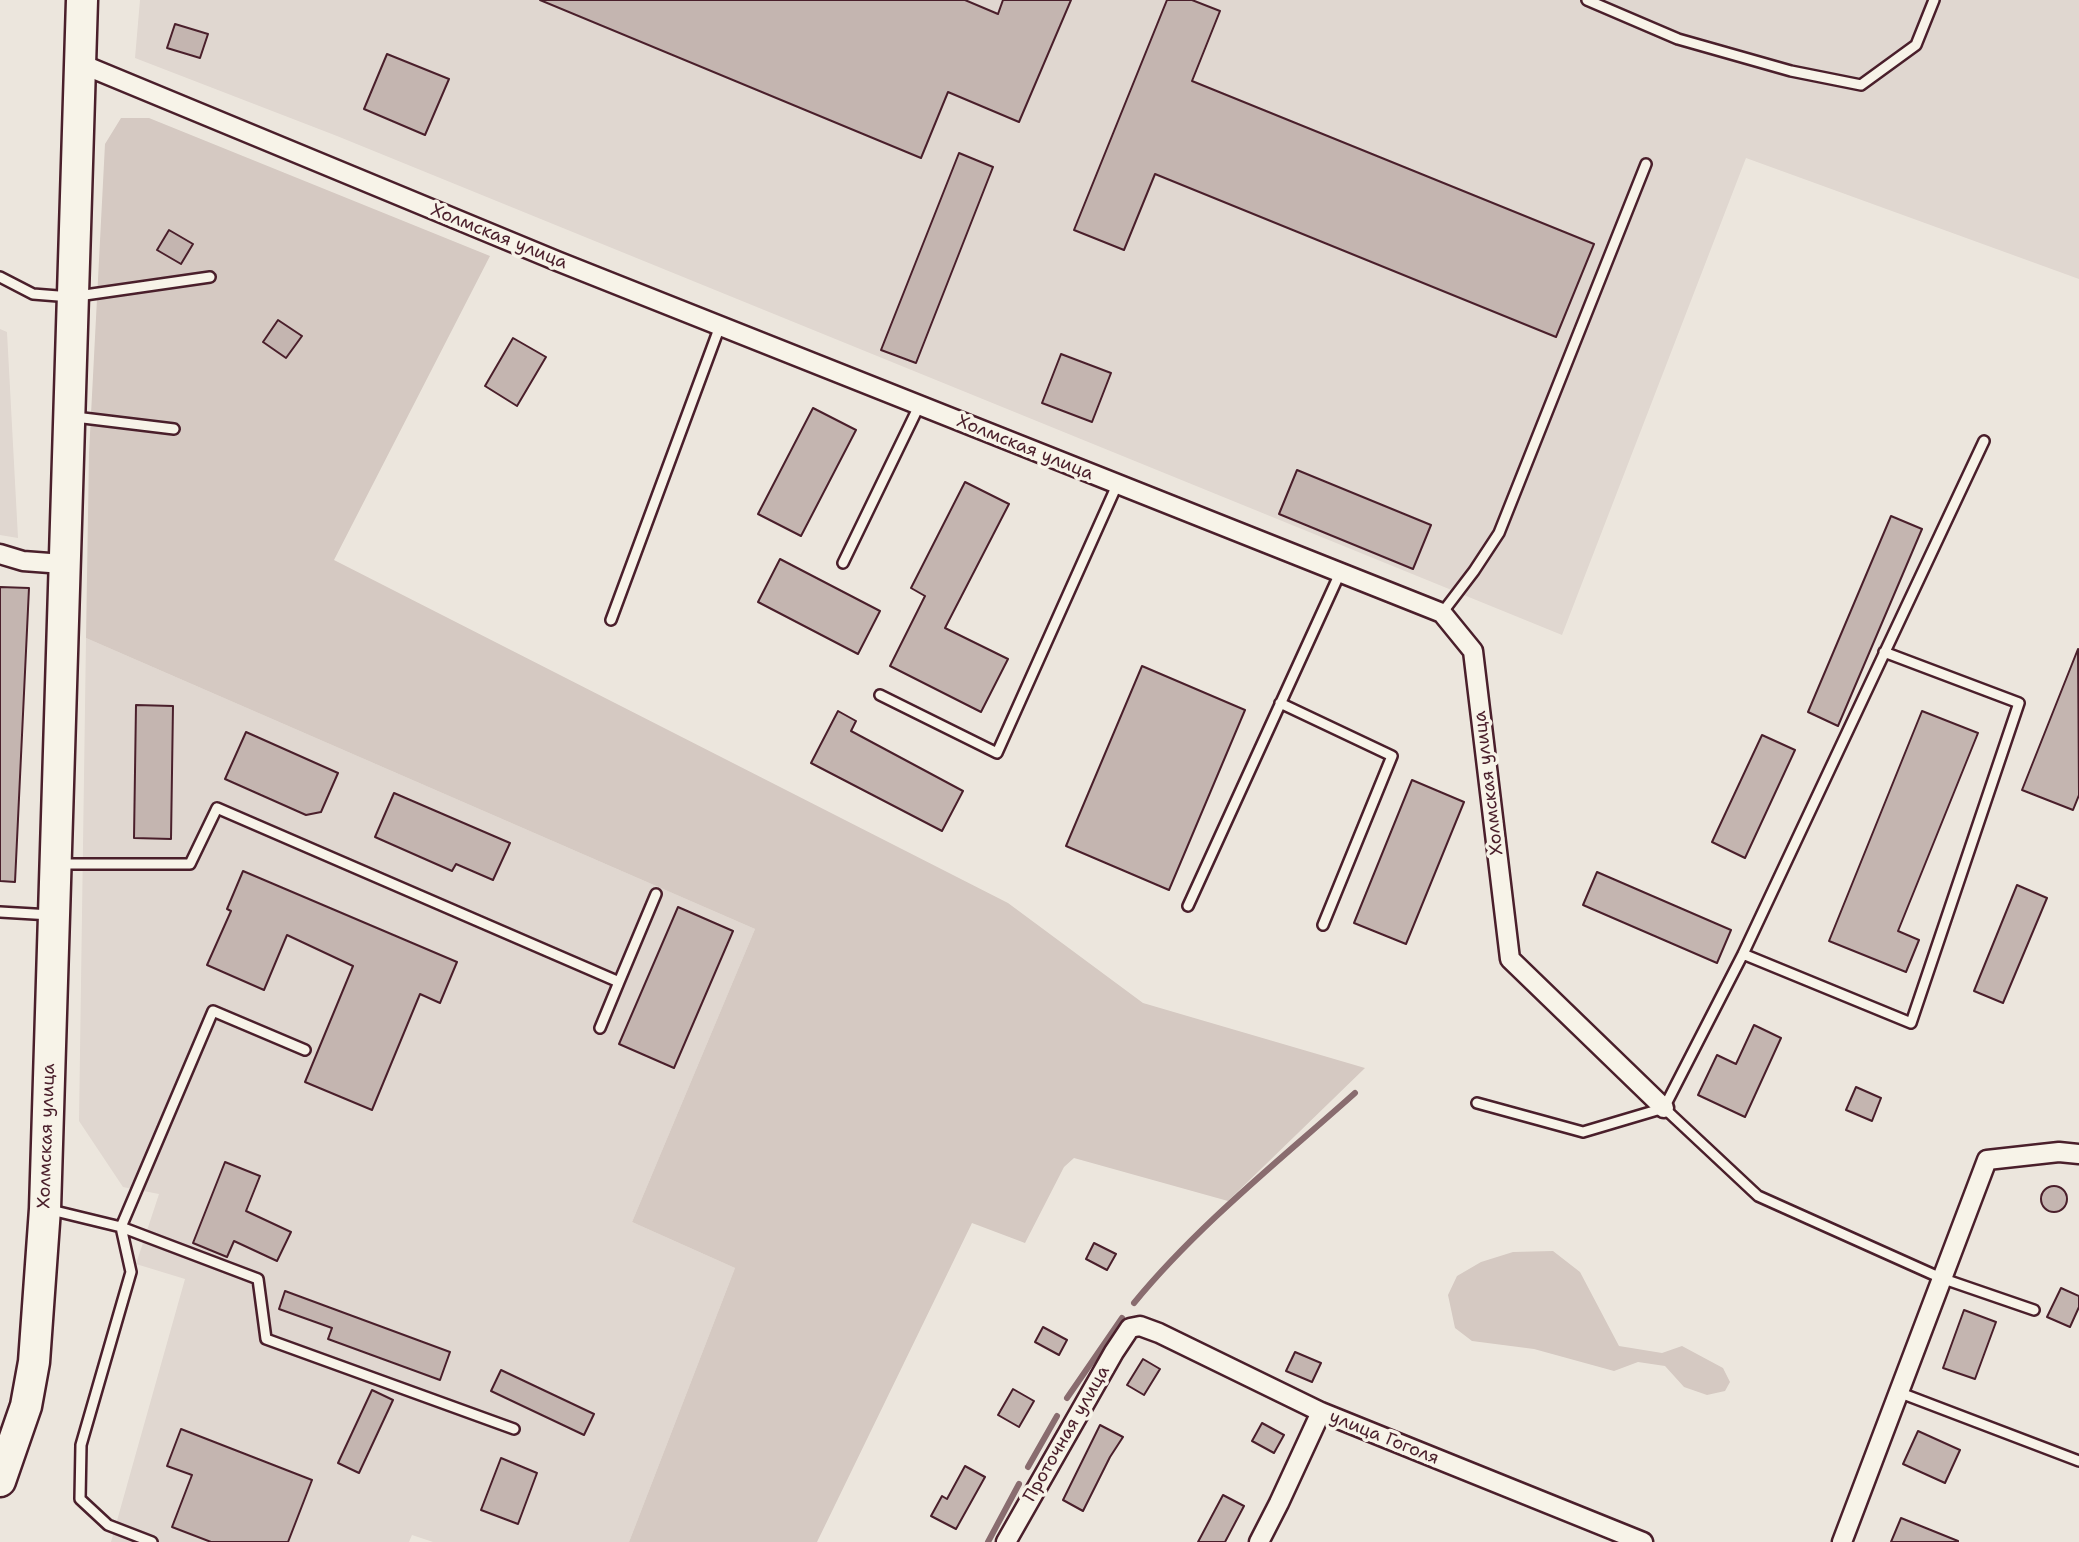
<!DOCTYPE html>
<html>
<head>
<meta charset="utf-8">
<style>
  body { margin:0 }
  canvas { display:block; background:#ece6dd }
</style>
</head>
<body>
<canvas width="2079" height="1542"></canvas>
<script>
const c = document.querySelector('canvas').getContext('2d');
c.lineJoin = 'round';
function paint(path, color) { c.fillStyle = color; c.fill(path, 'evenodd'); }
function stroke(path, color, width, dash) { c.strokeStyle = color; c.lineWidth = width; c.lineCap = dash ? 'butt' : 'round'; c.setLineDash(dash || []); c.stroke(path); }
function label(font, color, halo, rows, align = 'center') {
  c.font = font + ' "Shantell Sans",sans-serif'; c.lineWidth = 7; c.setLineDash([]); c.textBaseline = 'middle'; c.strokeStyle = halo; c.fillStyle = color; for (const [text, x, y, turn = 0] of rows) {
    c.save(); c.translate(x, y); c.rotate((+turn || 0) * Math.PI / 180); c.textAlign = isNaN(turn) ? turn : align; if (halo) c.strokeText(text, 0, 0); c.fillText(text, 0, 0); c.restore();
  }
}
paint(new Path2D(`
  M140,0h1939v279l-333,-121 -184,477 -1225,-499 -202,-78z
  M0,329l7,3 11,206 -18,-3z
  M86,638l669,291 -123,293 103,46 -106,274h-196l-21,-7 -3,7h-298l74,-263 -49,-15 23,-70 -36,-7 -44,-66z`), '#e0d7d0');
paint(new Path2D(`
  M121,118h28l341,138 -156,304 674,343 135,100 222,65 -137,133 -154,-43 -10,9 -39,76 -53,-20 -155,319h-188l106,-274 -103,-46 123,-293 -669,-291 3,-185 16,-309z
  M1553,1251l27,21 39,74 43,7 20,-7 41,22 7,14 -5,9 -18,4 -23,-8 -19,-21 -27,-4 -24,9 -80,-22 -62,-8 -17,-13 -7,-33 9,-19 24,-14 32,-10z`), '#d5c9c2');
stroke(new Path2D(`
  M1134,1303c64,-78 146,-143 221,-210
  M1067,1398l55,-80
  M1028,1467l29,-51
  M988,1542l31,-58`), '#896c6f', 6);
const building = new Path2D(`
  M540,0h425l33,14 5,-14h68l-52,122 -71,-30 -27,66z
  M1167,0h25l28,11 -28,70 402,163 -38,93 -401,-163 -31,76 -50,-20z
  M175,24l33,10 -8,24 -33,-10z
  M387,54l62,25 -24,56 -61,-26z
  M959,153l34,14 -77,196 -35,-13z
  M169,230l24,14 -12,20 -24,-14z
  M278,320l24,16 -16,22 -23,-16z
  M513,338l33,19 -29,49 -32,-20z
  M1061,354l50,19 -19,49 -50,-19z
  M813,408l43,22 -55,106 -43,-22z
  M1297,470l134,55 -18,44 -134,-55z
  M965,482l44,22 -64,124 63,31 -27,53 -91,-46 35,-70 -14,-8z
  M1891,516l31,13 -84,197 -30,-14z
  M780,559l100,52 -22,43 -100,-52z
  M0,587l29,1 -14,294 -15,-1z
  M2078,649l1,146 -6,15 -51,-20z
  M1142,666l103,44 -76,180 -103,-44z
  M136,705l37,1 -2,133 -37,-1z
  M838,711l18,10 -5,10 112,60 -21,40 -131,-68z
  M1922,711l56,22 -80,198 21,9 -13,32 -77,-31z
  M246,732l92,41 -17,39 -15,3 -81,-36z
  M1762,735l33,15 -50,108 -33,-16z
  M1412,780l52,22 -58,142 -52,-21z
  M394,793l116,50 -17,37 -37,-16 -4,7 -77,-34z
  M243,871l214,91 -17,41 -20,-9 -48,116 -67,-28 48,-116 -66,-31 -23,55 -57,-25 24,-54 -4,-2z
  M1597,872l134,58 -14,33 -134,-58z
  M2017,885l30,13 -44,105 -29,-12z
  M678,907l55,24 -59,137 -55,-24z
  M1754,1025l27,13 -36,79 -47,-22 19,-40 19,9z
  M1856,1087l25,11 -9,23 -26,-11z
  M225,1162l35,14 -14,35 45,21 -14,29 -43,-20 -7,16 -34,-14z
  M2041 1199a13 13 0 1 1 26 0a13 13 0 1 1-26 0Z
  M1094,1243l22,11 -9,16 -21,-11z
  M2061,1288l18,8v11l-9,20 -23,-10z
  M285,1291l165,61 -10,28 -112,-41 4,-11 -53,-19z
  M1964,1310l32,12 -21,57 -32,-11z
  M1043,1327l24,13 -8,15 -24,-13z
  M1295,1352l26,11 -9,19 -26,-11z
  M1143,1359l17,10 -16,26 -17,-10z
  M501,1370l93,44 -10,21 -93,-44z
  M1013,1389l21,12 -15,26 -21,-12z
  M372,1390l21,10 -34,73 -21,-10z
  M1262,1423l22,12 -10,18 -22,-12z
  M1100,1425l23,12 -13,20 -27,54 -20,-11z
  M181,1429l131,51 -24,62h-77l-39,-15 20,-52 -25,-9z
  M1918,1431l42,19 -15,33 -42,-19z
  M501,1458l36,15 -19,51 -37,-14z
  M965,1466l20,11 -29,52 -25,-13 11,-20 5,3z
  M1223,1495l21,11 -19,36h-27z
  M1901,1518l57,23v1h-67z`);
paint(building, '#c4b5b0');
stroke(building, '#4a1f2b', 2);
const service = new Path2D(`
  M1587,0l91,39 113,32 70,14 55,-40 18,-45
  M0,277l33,17 38,3 139,-20
  M75,417l99,12
  M843,563l76,-157
  M1442,613l32,-42 25,-38 147,-369
  M611,620l109,-294
  M880,695l117,58 120,-268
  M1280,703l112,53 -69,169
  M60,864h130l27,-56 402,174 37,-88
  M1188,906l152,-333
  M0,912l51,3
  M1743,954l168,69 108,-320 -135,-51
  M600,1028l19,-46
  M305,1050l-92,-39 -92,216 137,52 8,60 248,90
  M1477,1103l106,29 81,-24 79,-154 241,-513
  M1664,1108l94,88 183,82 93,32
  M51,1210l70,17 10,45 -50,173 -1,54 28,26 44,17
  M1898,1392l181,69`);
const minor = new Path2D(`
  M79,63l478,198 885,352 31,38 37,308 154,149
  M0,554l23,7 40,3
  M1006,1542l108,-190 16,-24 10,-2 19,7 162,79 322,130
  M1259,1542l20,-39 42,-91
  M1842,1542l145,-382 72,-8 20,2`);
const primary = new Path2D(`
  M0,1481l26,-75 8,-44 11,-153 37,-1209`);
stroke(service, '#4a1f2b', 14);
stroke(minor, '#4a1f2b', 23);
stroke(primary, '#4a1f2b', 35);
stroke(service, '#f7f3e8', 9);
stroke(minor, '#f7f3e8', 18);
stroke(primary, '#f7f3e8', 30);
label('18px', '#4a1f2b', '#f7f3e8', [
  ["Холмская улица",499,237,22],
  ["Холмская улица",1025,448,22],
  ["Холмская улица",1489,783,-97],
  ["Холмская улица",47,1136,-88],
  ["Проточная улица",1067,1434,-60],
  ["улица Гоголя",1384,1438,22]
]);
</script>
</body>
</html>
